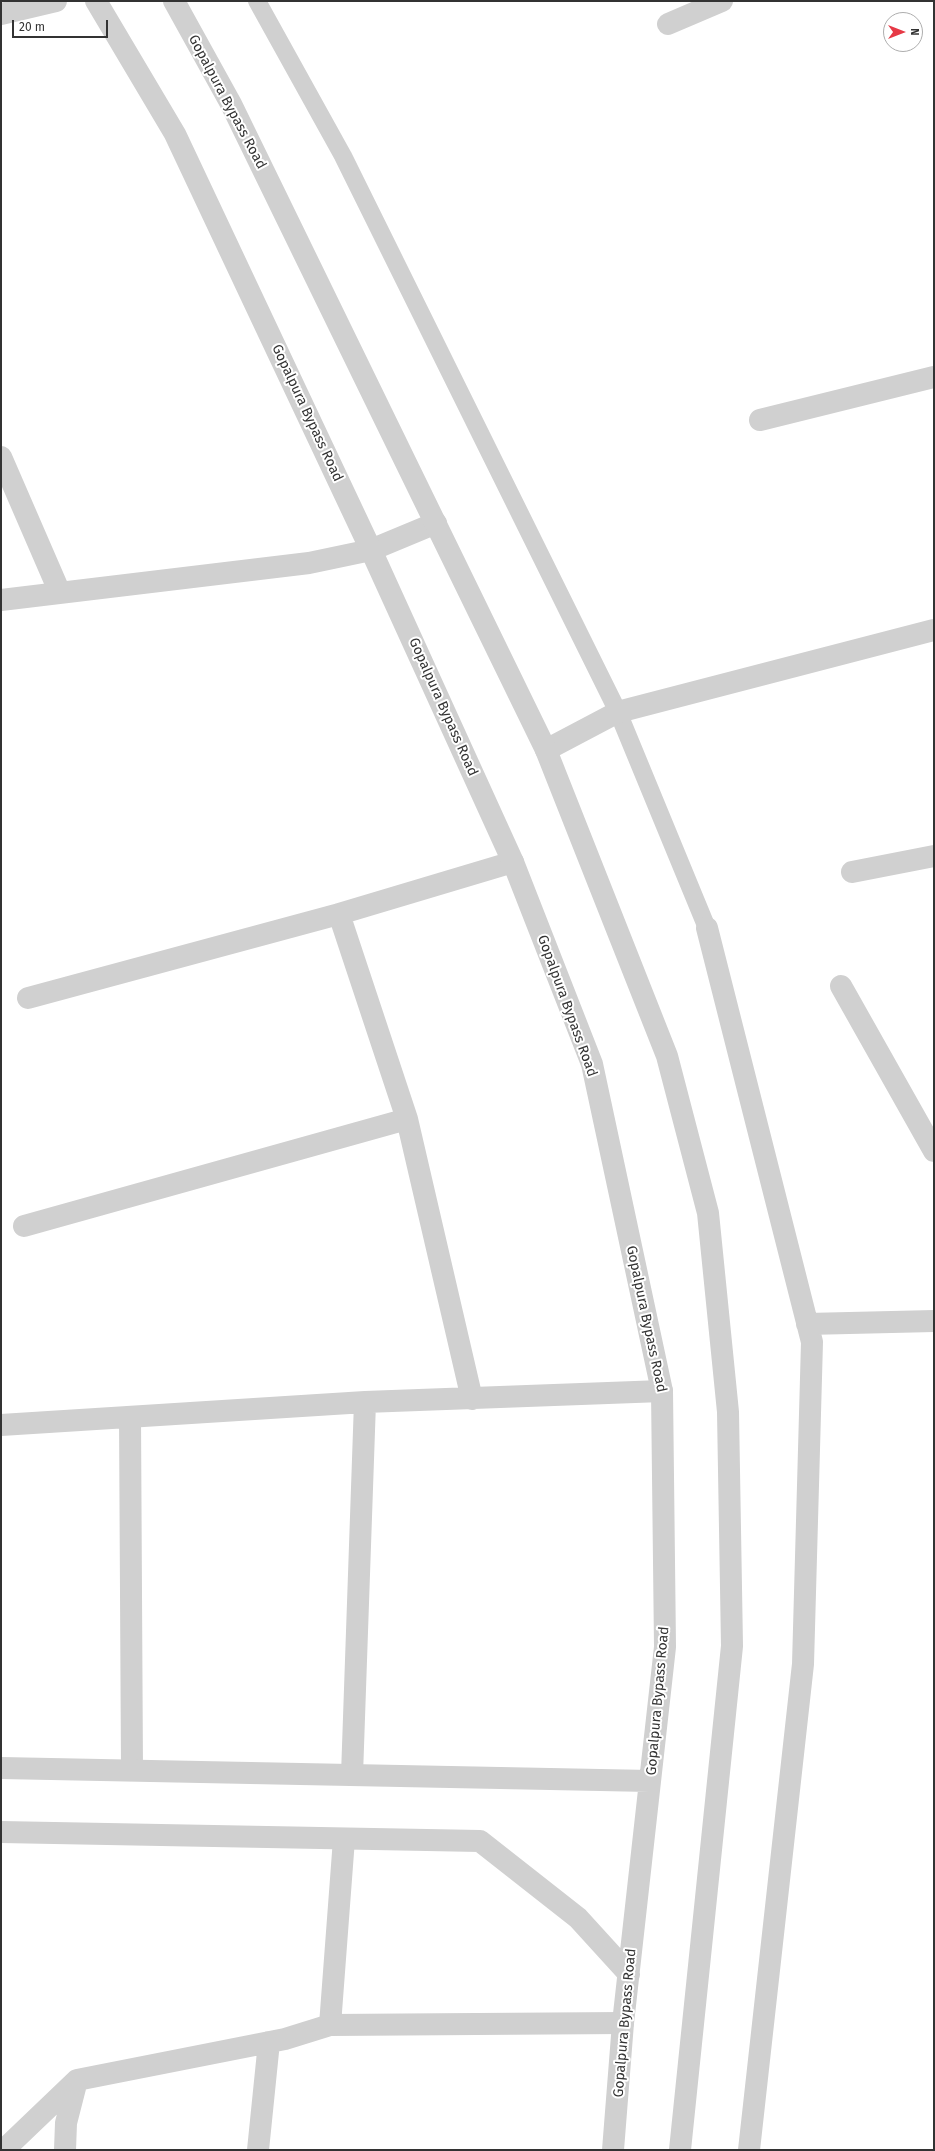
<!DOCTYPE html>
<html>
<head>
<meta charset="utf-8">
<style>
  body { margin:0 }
  #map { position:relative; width:935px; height:2151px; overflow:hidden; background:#fff; font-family:"Fira Sans",sans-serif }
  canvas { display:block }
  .frame { position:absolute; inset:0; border:2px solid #333; pointer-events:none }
  .north { position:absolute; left:883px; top:12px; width:40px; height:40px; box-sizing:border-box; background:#fff; border:1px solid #adadad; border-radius:50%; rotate:90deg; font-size:11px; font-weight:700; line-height:16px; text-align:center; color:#333 }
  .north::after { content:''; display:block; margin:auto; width:14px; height:18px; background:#e63946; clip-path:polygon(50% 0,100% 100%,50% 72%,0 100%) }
  .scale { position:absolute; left:12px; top:20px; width:96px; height:18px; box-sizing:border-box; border:2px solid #333; border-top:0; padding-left:5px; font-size:12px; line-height:14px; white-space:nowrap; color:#333; -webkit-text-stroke:3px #fff; paint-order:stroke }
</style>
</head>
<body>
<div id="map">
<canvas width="935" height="2151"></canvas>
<div class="frame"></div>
<div class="north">N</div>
<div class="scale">20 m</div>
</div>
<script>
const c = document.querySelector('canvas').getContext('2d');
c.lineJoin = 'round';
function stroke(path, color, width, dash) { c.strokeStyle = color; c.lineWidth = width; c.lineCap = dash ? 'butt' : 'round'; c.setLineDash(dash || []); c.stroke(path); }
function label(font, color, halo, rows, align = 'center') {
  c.font = font + ' "Fira Sans",sans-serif'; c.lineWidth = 4; c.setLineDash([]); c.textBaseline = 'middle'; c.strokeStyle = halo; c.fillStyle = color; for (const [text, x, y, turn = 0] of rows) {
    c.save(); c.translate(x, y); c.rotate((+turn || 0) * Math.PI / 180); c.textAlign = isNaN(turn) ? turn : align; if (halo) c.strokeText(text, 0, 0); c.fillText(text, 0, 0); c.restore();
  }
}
stroke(new Path2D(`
  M257,1l86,155 275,556 89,216`), '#d0d0d0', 18);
stroke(new Path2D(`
  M1,14l55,-13
  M668,24l54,-23
  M760,420l174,-43
  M1,457l59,136
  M1,600l308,-37 62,-13 65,-27
  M546,750l72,-38 316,-82
  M852,872l82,-16
  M339,914l68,205 65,280
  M707,928l105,414 -9,322 -54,486
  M841,986l93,165
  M28,998l311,-84 174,-52
  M24,1226l383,-107
  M807,1324l127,-3
  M130,1417l2,353
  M1,1425l364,-23 297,-11
  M352,1775l13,-373
  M330,2025l14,-186
  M1,2148l7,-2 69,-66 208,-41 45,-14 293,-2
  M65,2150l1,-27 11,-43
  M258,2150l11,-108`), '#d0d0d0', 22);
stroke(new Path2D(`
  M96,1l79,133 196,416 142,312 79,202 70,327 3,256 -42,376 -10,127
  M174,1l57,103 315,646 121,306 41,157 20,199 4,234 -52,504
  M1,1768l649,13
  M1,1832l479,9 98,77 51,56`), '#d0d0d0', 22);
label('14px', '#333', '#fff', [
  ["Gopalpura Bypass Road",227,102,62],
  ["Gopalpura Bypass Road",307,413,65],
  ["Gopalpura Bypass Road",443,707,66],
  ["Gopalpura Bypass Road",567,1006,70],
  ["Gopalpura Bypass Road",646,1319,78],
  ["Gopalpura Bypass Road",658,1701,-85],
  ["Gopalpura Bypass Road",625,2023,-85]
]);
</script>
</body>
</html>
